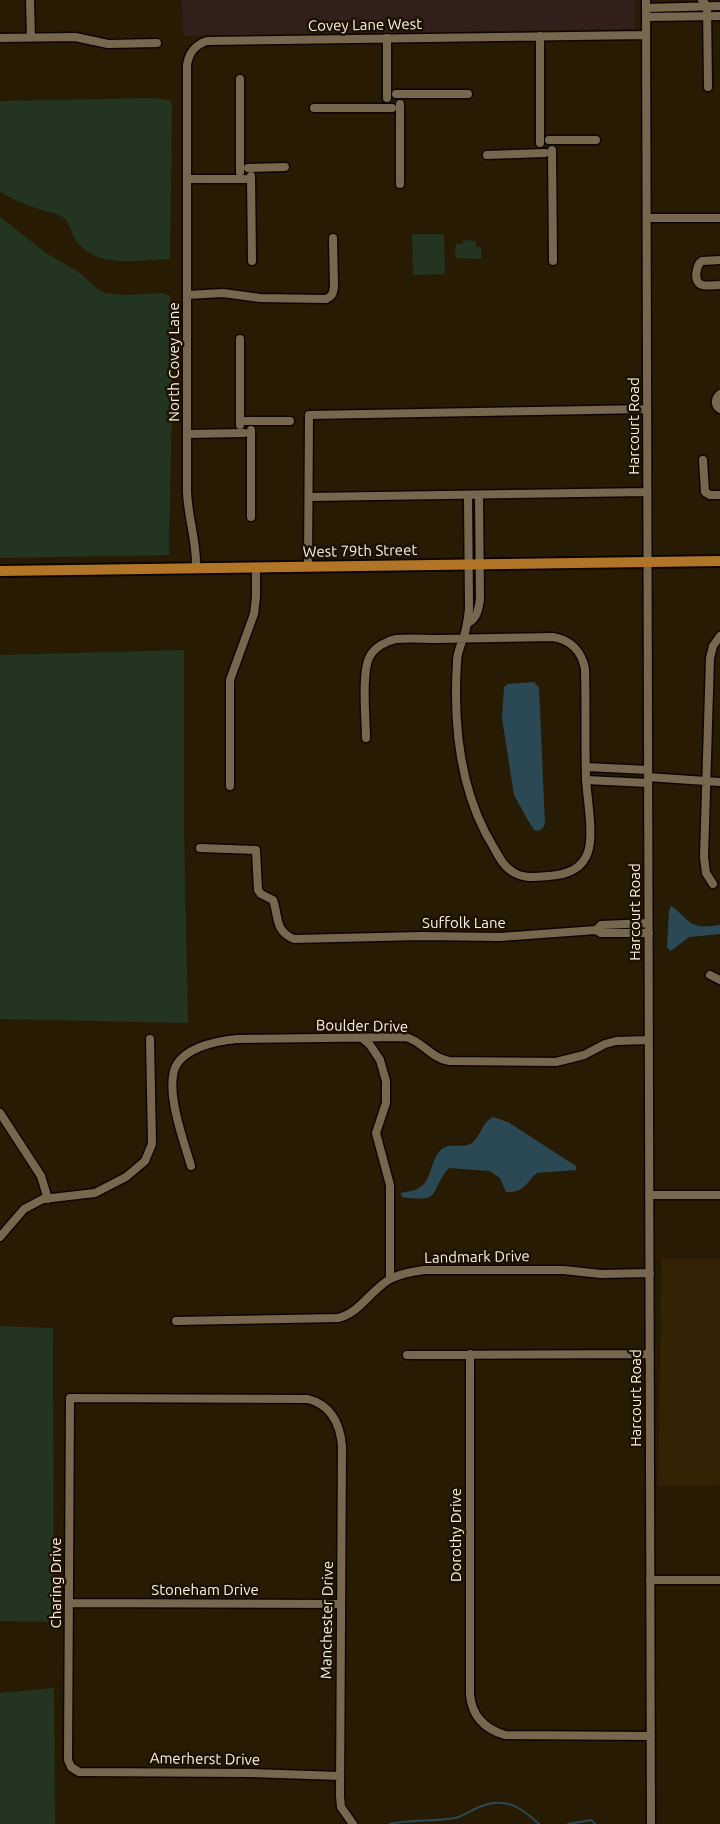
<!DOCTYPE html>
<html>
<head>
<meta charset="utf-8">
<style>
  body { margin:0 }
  canvas { display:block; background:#271b04 }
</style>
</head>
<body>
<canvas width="720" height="1824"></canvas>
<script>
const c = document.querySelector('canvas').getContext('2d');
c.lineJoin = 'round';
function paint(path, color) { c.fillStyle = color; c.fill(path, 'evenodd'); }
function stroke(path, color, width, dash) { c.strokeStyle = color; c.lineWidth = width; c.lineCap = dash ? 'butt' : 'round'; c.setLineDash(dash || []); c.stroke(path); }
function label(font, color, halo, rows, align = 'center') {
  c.font = font + ' Ubuntu,sans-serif'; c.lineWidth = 5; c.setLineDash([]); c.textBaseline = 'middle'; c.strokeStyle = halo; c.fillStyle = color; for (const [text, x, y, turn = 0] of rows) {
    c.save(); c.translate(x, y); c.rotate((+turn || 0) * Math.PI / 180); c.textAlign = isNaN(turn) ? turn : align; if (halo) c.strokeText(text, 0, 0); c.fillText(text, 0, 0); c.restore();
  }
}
paint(new Path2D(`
  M662,1259h58v226l-62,1z`), '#332304');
paint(new Path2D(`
  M182,0h453v29l-452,7z`), '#311f1a');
paint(new Path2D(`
  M152,98l18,2 2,7 -2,152c-30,1 -70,10 -92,-16 -7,-8 -7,-22 -17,-27 -7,-4 -15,-4 -22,-7 -14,-4 -26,-10 -39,-17v-91z
  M0,217l46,36 34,20 16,15 9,5 20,2 38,-2 7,3 3,37 -4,222 -169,3z
  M412,234h32l1,40 -32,1z
  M463,240l13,1v5l5,1v12l-26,-1 1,-14h7z
  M184,650v183l4,190 -188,-4v-364z
  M0,1326l53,2 1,294 -54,-1z
  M54,1688l1,136h-55v-131z`), '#233421');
paint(new Path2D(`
  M534,682l5,6 6,136 -3,5 -4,2 -4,-1 -5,-8 -15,-27 -12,-77 2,-31 4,-3z
  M671,906c6,3 7,6 12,10 12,13 20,11 37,9v9l-31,3 -18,14 -4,-3 2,-37z
  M493,1117l15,5 68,44v4l-39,3c-12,10 -12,20 -31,19l-6,-14 -10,-7 -41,-3c-21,24 -5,35 -47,29l-1,-4c6,-2 12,-1 18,-5 14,-8 11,-30 23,-39 9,-7 22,1 31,-7 9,-8 9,-20 20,-25z`), '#2b4954');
stroke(new Path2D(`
  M390,1824c22,-5 44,-2 65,-6 8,-2 15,-7 22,-10 26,-12 42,-3 62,16
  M568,1824l23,-4 4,4`), '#2b4954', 2);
const minor = new Path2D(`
  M30,0l1,38
  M646,0l5,1824
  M702,0l5,6 1,81
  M646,8l74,-2
  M646,17l74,-1
  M540,36v107
  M0,38l75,-1 33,7 49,-1
  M387,38v60
  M240,79v93
  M396,94h72
  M400,104v80
  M314,108h78
  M549,140h47
  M552,150l1,111
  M487,155l58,-2
  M248,168l37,-1
  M251,176l1,85
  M187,179h58
  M647,218h73
  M720,260l-18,1c-5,3 -9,18 -2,23 4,3 15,1 20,1
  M187,295l36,-2 37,5 66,1c7,-3 7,-6 8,-12l-1,-49
  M240,339v86
  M720,394c-5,4 -6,11 0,15
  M246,421h44
  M251,430v87
  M187,434l57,-1
  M703,460l2,32 5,3h10
  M309,497l338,-5
  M308,567l1,-152 338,-6
  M196,568c1,-27 -8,-49 -9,-76v-427c2,-13 8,-20 20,-24l439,-6
  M468,623c9,-5 10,-12 12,-23l-1,-105
  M366,738c0,-19 -5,-67 4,-82 5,-9 16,-15 26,-17 14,-1 28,0 42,0 38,-1 77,-1 115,-2 18,3 29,15 32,32 1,37 0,73 1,110 1,19 8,55 2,73 -6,18 -22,23 -39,24 -12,1 -25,3 -36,-4 -9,-5 -14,-15 -19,-24 -34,-55 -41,-123 -37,-186 0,-10 4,-17 7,-26 3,-9 4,-18 5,-27l-1,-114
  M586,767l62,3
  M648,777l72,5
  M586,780l62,3
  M230,786v-106l24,-66 2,-17v-30
  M200,848l56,2 2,40 3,4 12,6c6,16 1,31 21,39l128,-3 78,1 96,-7 5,-5 47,-2
  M713,884l-7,-11 -2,-16 6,-199 3,-12 7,-10
  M596,930l5,3h48
  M710,975l10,5
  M362,1038l8,7 10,15 6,21v22l-10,30 14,52v94
  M0,1113l41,63 7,23
  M191,1166c-7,-25 -28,-79 -14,-102 12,-18 40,-23 60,-25l169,-2c17,5 25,21 43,24l107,1 28,-7 21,-11 11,-3 33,-1
  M649,1195h71
  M0,1237l24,-28 19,-10 52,-6 31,-16 19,-16 7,-17 -2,-105
  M176,1321l162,-3c21,-5 31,-25 49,-37 11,-7 24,-9 37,-11h140l37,4 49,-1
  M470,1354v341c2,21 15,34 35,40l146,1
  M407,1355l243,-1
  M650,1580h70
  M69,1603l272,1
  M340,1776l-90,-3 -171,-1 -8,-5 -3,-7 2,-362 238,1c23,6 32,24 34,47l-2,350 1,11 12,17`);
const major = new Path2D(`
  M0,571l720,-10`);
stroke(minor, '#0f0500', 11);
stroke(major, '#0f0500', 14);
stroke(minor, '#75684f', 8);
stroke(major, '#b17527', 10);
label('15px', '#fbf3e5', '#1d1200', [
  ["Covey Lane West",365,25,-1],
  ["North Covey Lane",174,362,-90],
  ["Harcourt Road",634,426,-90],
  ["West 79th Street",360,551,-1],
  ["Harcourt Road",635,912,-90],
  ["Suffolk Lane",464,923],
  ["Boulder Drive",362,1026,1],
  ["Landmark Drive",477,1257,-1],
  ["Harcourt Road",636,1398,-90],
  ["Dorothy Drive",456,1535,-90],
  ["Charing Drive",56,1583,-90],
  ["Stoneham Drive",205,1590],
  ["Manchester Drive",327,1620,-89],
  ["Amerherst Drive",205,1759,1]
]);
</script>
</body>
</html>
